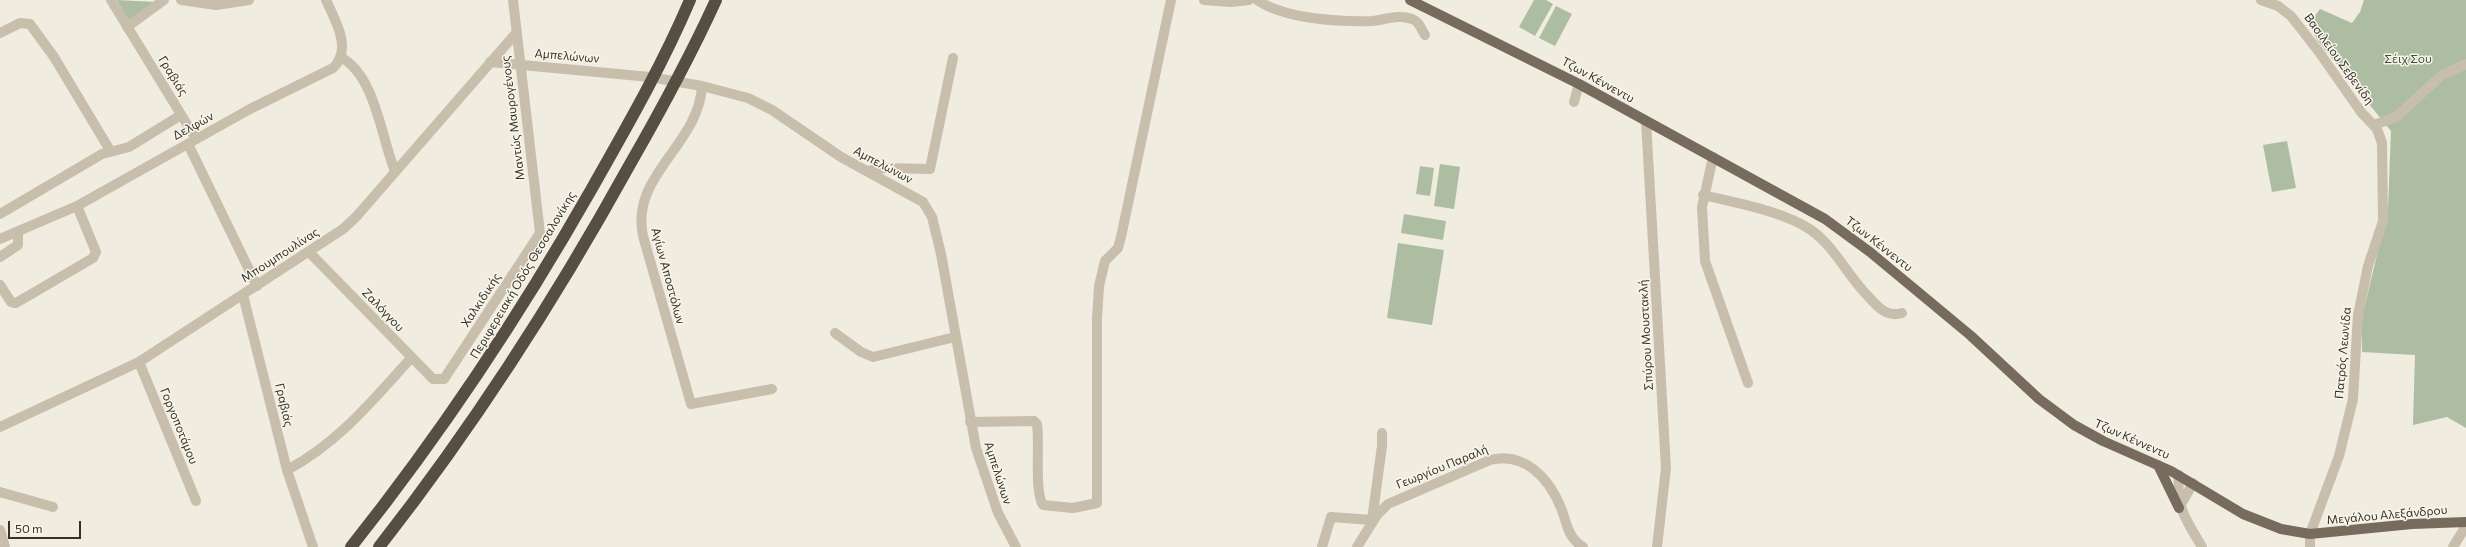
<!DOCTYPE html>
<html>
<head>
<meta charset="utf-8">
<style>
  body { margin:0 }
  #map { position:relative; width:2466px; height:547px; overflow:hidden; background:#f0ecdf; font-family:Commissioner,sans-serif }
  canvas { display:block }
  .scale { position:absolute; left:8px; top:521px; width:73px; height:18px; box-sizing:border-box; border:2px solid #36312a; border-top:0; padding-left:5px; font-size:12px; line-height:14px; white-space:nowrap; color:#36312a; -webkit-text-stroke:3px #f8f5eb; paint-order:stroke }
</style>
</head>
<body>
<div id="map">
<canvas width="2466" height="547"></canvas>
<div class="scale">50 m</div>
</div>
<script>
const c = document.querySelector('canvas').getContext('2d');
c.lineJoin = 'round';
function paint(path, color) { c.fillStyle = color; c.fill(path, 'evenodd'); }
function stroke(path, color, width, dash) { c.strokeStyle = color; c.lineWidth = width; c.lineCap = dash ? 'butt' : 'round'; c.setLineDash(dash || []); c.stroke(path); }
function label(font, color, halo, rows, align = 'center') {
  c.font = font + ' Commissioner,sans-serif'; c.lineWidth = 3; c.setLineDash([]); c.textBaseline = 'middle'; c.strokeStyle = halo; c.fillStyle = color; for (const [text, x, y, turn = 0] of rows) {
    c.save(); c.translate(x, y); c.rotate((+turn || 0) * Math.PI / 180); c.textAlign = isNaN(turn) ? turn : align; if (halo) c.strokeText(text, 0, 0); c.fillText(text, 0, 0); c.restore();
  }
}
paint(new Path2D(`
  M117,0l39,2 -27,19z
  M1534,0h12l7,4 -18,32 -16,-9z
  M2364,0h102v428l-19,-11 -34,8 2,-70 -53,-3v-34l26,-110 3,-77 -74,-91 -8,-16 11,-15 32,14 8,-11z
  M1556,6l16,8 -17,32 -16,-8z
  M2287,141l9,47 -24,4 -9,-47z
  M1440,164l20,3 -6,42 -20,-3z
  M1420,166l14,2 -4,28 -14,-2z
  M1404,214l42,7 -3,19 -42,-7z
  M1398,243l46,7 -12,75 -45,-7z`), '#adbda1');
stroke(new Path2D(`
  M111,0l85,139
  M181,0l35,5 33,-5
  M1204,0l27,2 18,-2
  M1257,0c27,19 83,22 115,21 12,-1 27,-7 40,-2 7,2 9,10 13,16
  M2261,0l17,6 13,10 28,36 42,60 16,17 5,14 1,78 -15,45 -10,49 -5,84 -14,57 -29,78v13
  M127,27l37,-27
  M0,33l20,-10 10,1 24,33 57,95
  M340,57c35,17 41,80 55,114
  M490,62l160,15 52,9 46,12 24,12 69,47 82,45 9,15 9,37 35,194 22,65 18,34
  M702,86c-3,59 -72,89 -59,150l48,168 81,-15
  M1574,102l5,-18
  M1646,121l20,347 -9,79
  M2374,125l22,-8 46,-42 24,-11
  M188,144l69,142
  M1713,157l-11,50 3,54 43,122
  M868,171l15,-3 47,1 23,-111
  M1703,195c33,8 80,16 108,35 24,17 36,45 56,65 10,11 19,23 35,18
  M0,214l102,-60 27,-7 52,-32
  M0,239l77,-33 173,-97 83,-41c20,-19 2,-48 -7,-68
  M309,252l124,127h11l96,-146 -27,-233
  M0,257l18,-12v-13
  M0,285l11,17 5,1 77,-45 3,-6 -19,-46
  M243,295l44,175 26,77
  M835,333l26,19 12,5 82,-20
  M139,362l57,139
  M970,422l64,-1 3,3c3,20 -3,67 6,81l30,3 24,-5v-184l2,-33 6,-25 13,-13 3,-11 50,-237
  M0,427l139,-65 204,-133 13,-12 161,-185
  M287,470c50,-26 87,-71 124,-112
  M2179,475c-3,34 7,44 23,72
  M0,492l53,15
  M2179,508l14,-25
  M0,530l5,17
  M1322,547l9,-30 41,3 10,-74v-13
  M1357,547l20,-32 11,-11 102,-44c34,-9 59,18 71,48 7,17 6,29 22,39
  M2453,547l13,-21`), '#c7beac', 10);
stroke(new Path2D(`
  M1410,0l169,84 246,135 45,33 100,83 69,64 35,26 29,16 68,30 72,43 38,15 29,5 102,-10 54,-2
  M2158,465l21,43`), '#766b5d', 10);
stroke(new Path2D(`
  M351,547c90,-113 169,-232 240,-357 35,-62 71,-124 99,-190
  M379,547c94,-120 176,-247 250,-381 31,-54 61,-109 87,-166`), '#564d43', 12);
label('12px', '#36312a', '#f8f5eb', [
  ["Αμπελώνων",567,56,5],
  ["Βασιλείου Σεβενίδη",2339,59,54],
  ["Γραβιάς",173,76,58],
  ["Τζων Κέννεντυ",1598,80,29],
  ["Μαντώς Μαυρογένους",513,118,-97],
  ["Δελφών",193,126,-29],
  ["Αμπελώνων",883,165,28],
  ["Τζων Κέννεντυ",1879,244,38],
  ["Μπουμπουλίνας",280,255,-33],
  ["Περιφερειακή Οδός Θεσσαλονίκης",523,275,-59],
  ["Αγίων Αποστόλων",668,276,75],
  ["Χαλκιδικής",481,300,-57],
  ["Ζαλόγγου",383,310,46],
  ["Σπύρου Μουστακλή",1646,335,-93],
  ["Πατρός Λεωνίδα",2343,353,-85],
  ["Γραβιάς",284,405,77],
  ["Γοργοποτάμου",179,426,68],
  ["Τζων Κέννεντυ",2132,439,24],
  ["Γεωργίου Παραλή",1442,467,-22],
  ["Αμπελώνων",998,473,72],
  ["Μεγάλου Αλεξάνδρου",2387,515,-5]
]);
label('12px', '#3e5131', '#f8f5eb', [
  ["Σέιχ Σου",2408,59]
]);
</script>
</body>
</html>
